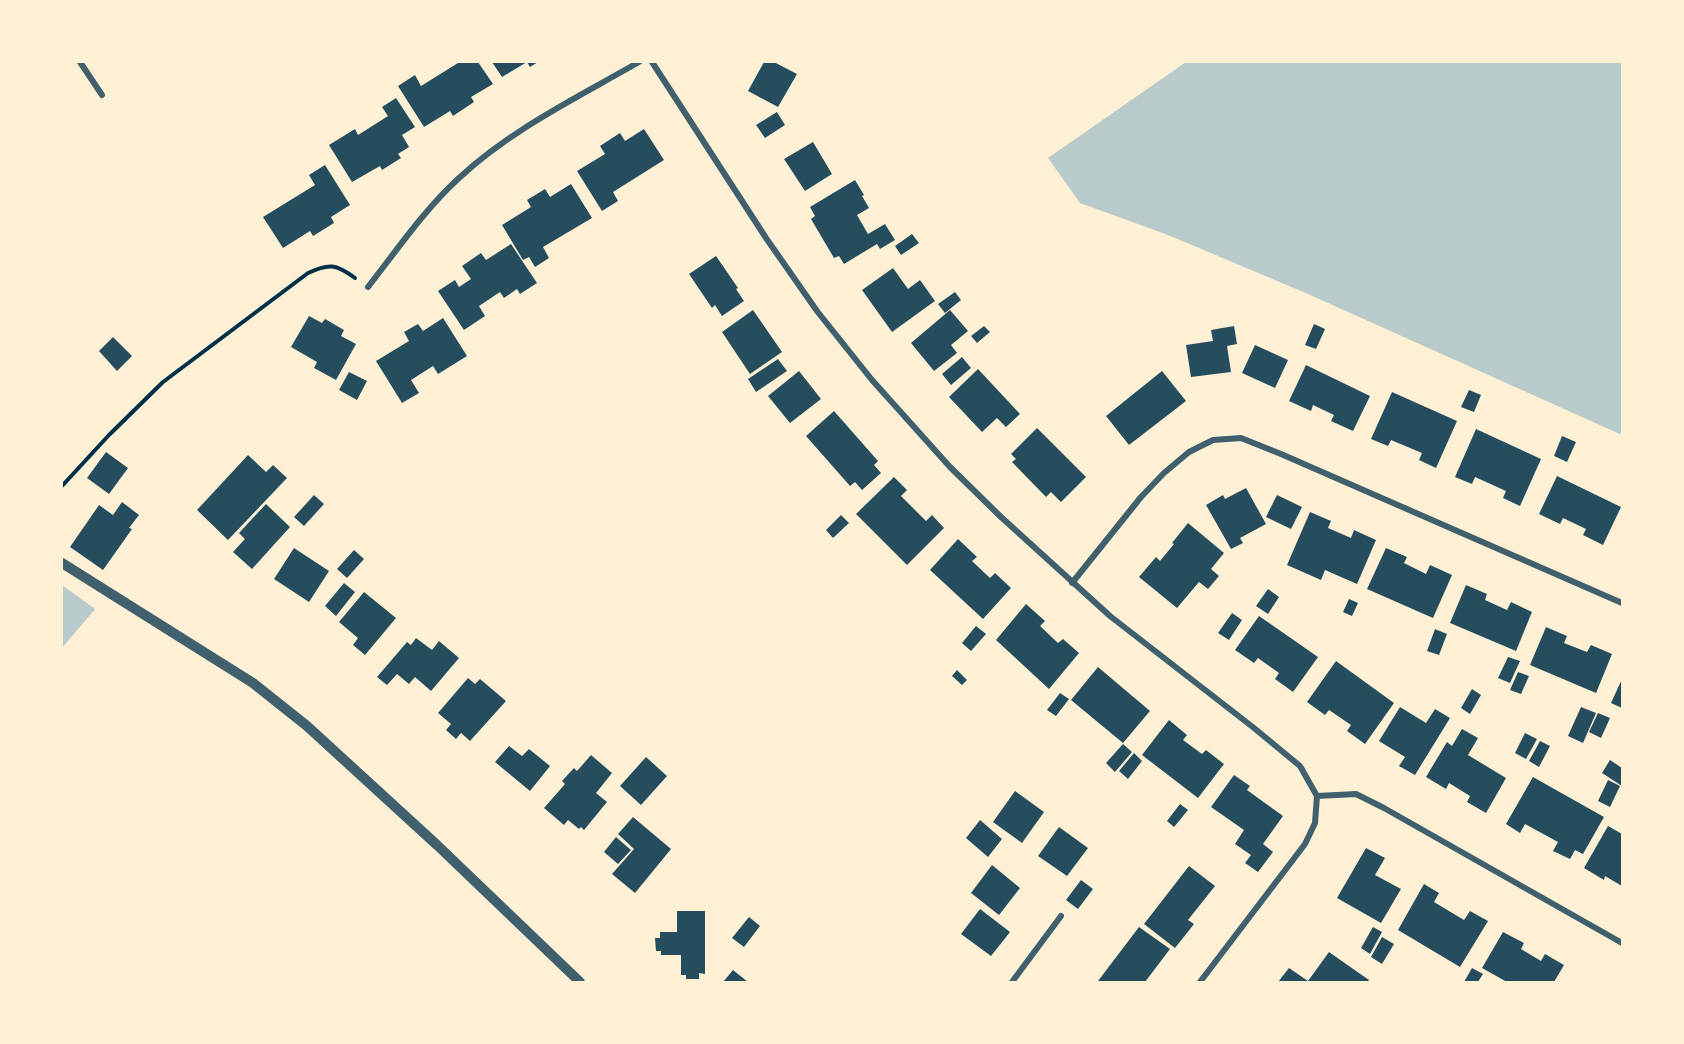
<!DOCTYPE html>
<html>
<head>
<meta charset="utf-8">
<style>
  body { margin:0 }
  #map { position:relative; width:1684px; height:1044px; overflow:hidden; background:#fdf0d5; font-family:"Fira Sans",sans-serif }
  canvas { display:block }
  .frame { position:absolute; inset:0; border:63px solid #fdf0d5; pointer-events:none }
</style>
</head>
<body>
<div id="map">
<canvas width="1684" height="1044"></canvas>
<div class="frame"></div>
</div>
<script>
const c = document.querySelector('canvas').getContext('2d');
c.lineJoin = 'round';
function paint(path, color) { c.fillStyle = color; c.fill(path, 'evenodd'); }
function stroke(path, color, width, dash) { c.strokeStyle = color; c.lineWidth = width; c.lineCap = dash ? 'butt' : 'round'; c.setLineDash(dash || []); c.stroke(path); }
paint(new Path2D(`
  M1186,62h436v373l-314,-141 -140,-59 -88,-32 -32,-45z
  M62,585l33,24 -33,39z`), '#b9caca');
paint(new Path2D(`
  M457,62h21l15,22 -22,13 3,5 -21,14 -3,-5 -26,16 -26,-41 17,-11 6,11 37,-23z
  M492,62h46l-8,5 -3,-5 -25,15z
  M764,62h10l23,12 -19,33 -30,-16z
  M396,98l19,29 -13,8 7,12 -11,7 3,4 -19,12 -2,-4 -28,16 -23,-37 26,-16 3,6 30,-19 -6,-9z
  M777,112l8,13 -20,13 -9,-13z
  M644,129l20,31 -51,32 5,9 -16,10 -25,-40 28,-17 -5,-8 20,-13 5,8z
  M813,142l19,32 -27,17 -21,-32z
  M325,165l25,40 -19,12 3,6 -21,13 -3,-5 -27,17 -20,-31 52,-32 -6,-10z
  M855,180l9,15 -2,1 7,12 -12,7 11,19 17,-10 10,16 -15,9 -3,-5 -33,20 -5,-8 -5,2 -23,-39 4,-3 -5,-9z
  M571,184l21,34 -49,29 6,11 -14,9 -6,-10 -6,3 -21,-35 29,-18 -4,-7 18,-11 5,8z
  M912,234l7,9 -18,12 -6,-9z
  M511,244l26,39 -17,11 -3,-5 -13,9 -4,-6 -21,14 6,10 -21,14 -26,-39 17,-11 4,7 12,-8 -9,-13 19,-13 5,7z
  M716,256l22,32 -2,1 8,12 -22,15 -7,-11 -3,3 -23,-34z
  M893,268l15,21 12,-9 15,21 -43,31 -30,-42z
  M955,292l6,8 -16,13 -7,-9z
  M753,310l29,42 -32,22 -28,-42z
  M950,310l18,21 -17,14 6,8 -23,18 -23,-28z
  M309,316l13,7 3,-4 19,11 -3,6 15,8 -20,36 -22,-12 3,-6 -26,-15z
  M443,318l24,38 -29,18 -5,-8 -22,14 8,13 -17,10 -26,-42 33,-20 -5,-9 14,-8 5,7z
  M1314,324l11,5 -9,20 -11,-4z
  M984,326l6,6 -13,11 -6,-7z
  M1234,326l3,18 -10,2 4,26 -40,5 -5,-32 27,-4 -2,-11z
  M113,337l19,19 -15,15 -18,-20z
  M1255,345l33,15 -13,28 -33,-15z
  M962,357l9,11 -20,17 -9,-11z
  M778,359l9,12 -31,21 -8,-13z
  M1306,365l64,31 -17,35 -22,-10 3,-6 -21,-10 -2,6 -22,-10z
  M978,369l42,45 -14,13 -9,-9 -15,14 -33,-35z
  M799,371l22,28 -31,24 -22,-27z
  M1162,371l24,30 -57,44 -23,-29z
  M349,372l18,9 -10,19 -18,-10z
  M1469,390l12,5 -7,17 -13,-5z
  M1392,392l65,29 -21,47 -17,-8 3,-7 -31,-13 -3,6 -17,-7z
  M834,411l44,50 -4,4 7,8 -19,17 -7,-8 -5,4 -44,-50z
  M1037,428l49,49 -25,25 -10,-10 -5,5 -34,-35 4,-3 -5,-5z
  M1476,429l65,30 -21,47 -17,-8 3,-7 -31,-14 -3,7 -17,-7z
  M1562,436l14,6 -9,20 -13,-6z
  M106,452l22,16 -19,26 -22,-16z
  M248,455l18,17 7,-7 14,13 -59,62 -31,-30z
  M1557,476l64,31 -18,38 -20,-10 3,-6 -23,-11 -3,6 -21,-10z
  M894,477l13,13 -6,6 25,25 6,-6 12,13 -37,37 -51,-51z
  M1246,488l20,36 -26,14 3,5 -12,6 -25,-44 17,-10 2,4z
  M314,495l10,9 -20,22 -10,-9z
  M1277,495l25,12 -11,22 -25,-12z
  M122,502l17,13 -10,13 3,1 -29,41 -33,-23 29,-42 14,10z
  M266,504l24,23 -38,42 -19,-17 12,-13 -6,-6z
  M1310,512l21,9 -3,7 23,10 3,-8 22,10 -19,44 -32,-14 -4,10 -34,-15z
  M841,515l8,8 -16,15 -7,-8z
  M1188,523l36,30 -13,16 8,7 -11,13 -9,-7 -22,26 -38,-31 17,-20 4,4 14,-17 -2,-1z
  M958,539l19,18 -5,4 18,17 5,-5 16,15 -28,31 -53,-49z
  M294,548l35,23 -20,31 -35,-23z
  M1386,548l21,9 -3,6 22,11 4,-9 22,10 -19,43 -66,-29z
  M354,550l10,9 -17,19 -10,-9z
  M344,583l11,9 -19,24 -11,-10z
  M1466,585l21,9 -2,6 22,10 4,-8 21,10 -16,39 -66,-28z
  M1268,589l11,8 -11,17 -12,-8z
  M364,592l32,26 -31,37 -12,-10 5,-7 -19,-16z
  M1349,599l9,4 -6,13 -9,-4z
  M1026,604l19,17 -5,5 18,17 5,-4 16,14 -30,36 -53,-49z
  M1232,613l10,7 -13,20 -11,-7z
  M1259,616l59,41 -25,35 -18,-13 4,-6 -21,-15 -4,5 -19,-13z
  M976,626l10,8 -15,17 -9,-8z
  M1546,627l21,9 -3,7 23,9 4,-7 21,9 -16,39 -66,-28z
  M1435,629l12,5 -8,21 -12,-4z
  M416,638l16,12 7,-9 20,17 -28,33 -16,-14 -6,7 -12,-10 -10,11 -10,-8 30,-35 4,3z
  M1508,657l12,4 -10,22 -12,-5z
  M1336,661l58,42 -29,41 -18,-13 4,-6 -22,-15 -4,5 -18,-13z
  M1098,667l52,44 -27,32 -52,-43z
  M957,670l10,10 -5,5 -10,-9z
  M1518,672l11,4 -8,18 -11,-4z
  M468,678l7,6 5,-5 26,22 -36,40 -9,-8 -5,6 -10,-9 5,-6 -13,-11z
  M1622,679v29l-11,-5z
  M1472,689l9,6 -11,19 -9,-6z
  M1060,693l9,6 -13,17 -9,-6z
  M1400,707l26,16 9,-14 15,9 -35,57 -16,-9 6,-9 -26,-16z
  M1581,707l15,6 -13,30 -15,-7z
  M1598,713l12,5 -9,20 -12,-6z
  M1169,720l18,15 -4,5 19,14 4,-4 18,14 -26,34 -56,-43z
  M1462,729l16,9 -10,17 38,23 -20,35 -19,-11 3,-6 -21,-13 -3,6 -20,-12 21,-35 5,4z
  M1525,733l12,6 -11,20 -11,-6z
  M1540,741l10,5 -11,21 -10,-6z
  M1123,744l9,8 -17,20 -9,-9z
  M509,746l13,10 7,-7 21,17 -20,25 -35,-29z
  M1134,753l8,8 -14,18 -9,-8z
  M591,755l21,18 -16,20 11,9 -23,28 -3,-3 -2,2 -11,-9 -4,5 -20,-17 21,-24 -3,-3 12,-13 3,3z
  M646,757l21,19 -26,29 -21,-19z
  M1610,760l12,8v18l-20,-13z
  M1234,775l16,11 -3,4 36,26 -20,28 10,8 -15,20 -13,-9 6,-8 -16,-11 9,-14 -33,-23z
  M1533,777l71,40 -21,37 -8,-4 -5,9 -17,-8 5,-9 -33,-18 -5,9 -14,-9z
  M1608,780l12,6 -10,21 -12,-6z
  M1015,791l29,21 -22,31 -29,-21z
  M1180,804l8,6 -14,17 -7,-6z
  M633,817l38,32 -36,44 -23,-19 22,-25 -16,-15z
  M980,820l22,19 -14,18 -22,-19z
  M1608,826l14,8v52l-17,-10 -1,4 -20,-12z
  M1059,827l29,21 -21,28 -29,-20z
  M616,837l15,13 -13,14 -14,-12z
  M1366,848l19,10 -10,17 26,14 -20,34 -44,-25z
  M992,865l28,23 -21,27 -28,-22z
  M1189,866l26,20 -27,34 6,4 -19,24 -31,-24z
  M1081,880l12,9 -15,20 -12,-9z
  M1424,884l15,9 -5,9 30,18 6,-9 18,10 -28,46 -62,-37z
  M980,909l30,23 -19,24 -30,-22z
  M677,911h28v63l-6,-1v6h-13v-4h-5v-20h-20v-4h-5l-1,-13h5v-6h17z
  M749,917l11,9 -16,21 -12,-9z
  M1139,927l31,22 -25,33h-45l-2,-1z
  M1373,927l9,5 -12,22 -9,-6z
  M1503,932l21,11 -3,6 20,12 4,-7 19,11 -10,17h-47l-25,-14z
  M1382,937l12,7 -12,20 -11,-7z
  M1329,952l40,28 -1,2h-90l11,-14 19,13z
  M1472,968l11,6 -5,8h-14z
  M733,970l15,12h-25z`), '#264d5e');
stroke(new Path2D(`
  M62,486l47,-51 54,-53 145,-109c21,-10 28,-9 47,5`), '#003049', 4);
stroke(new Path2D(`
  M80,62l22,33
  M652,62l114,176 51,73 55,69 78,87 51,50 109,99 144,112 46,38 17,30 -2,27 -10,21 -105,138
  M368,287c29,-37 56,-77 91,-109 51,-48 119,-81 180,-116
  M1072,583l69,-86 23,-24 25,-21 24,-12 28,-2 40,16 341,149
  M1317,796l39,-2 28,14 238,135
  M1012,982l49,-66`), '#3f606c', 6);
stroke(new Path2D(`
  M62,563l191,120 54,43 130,119 143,137`), '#3f606c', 10);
</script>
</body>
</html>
